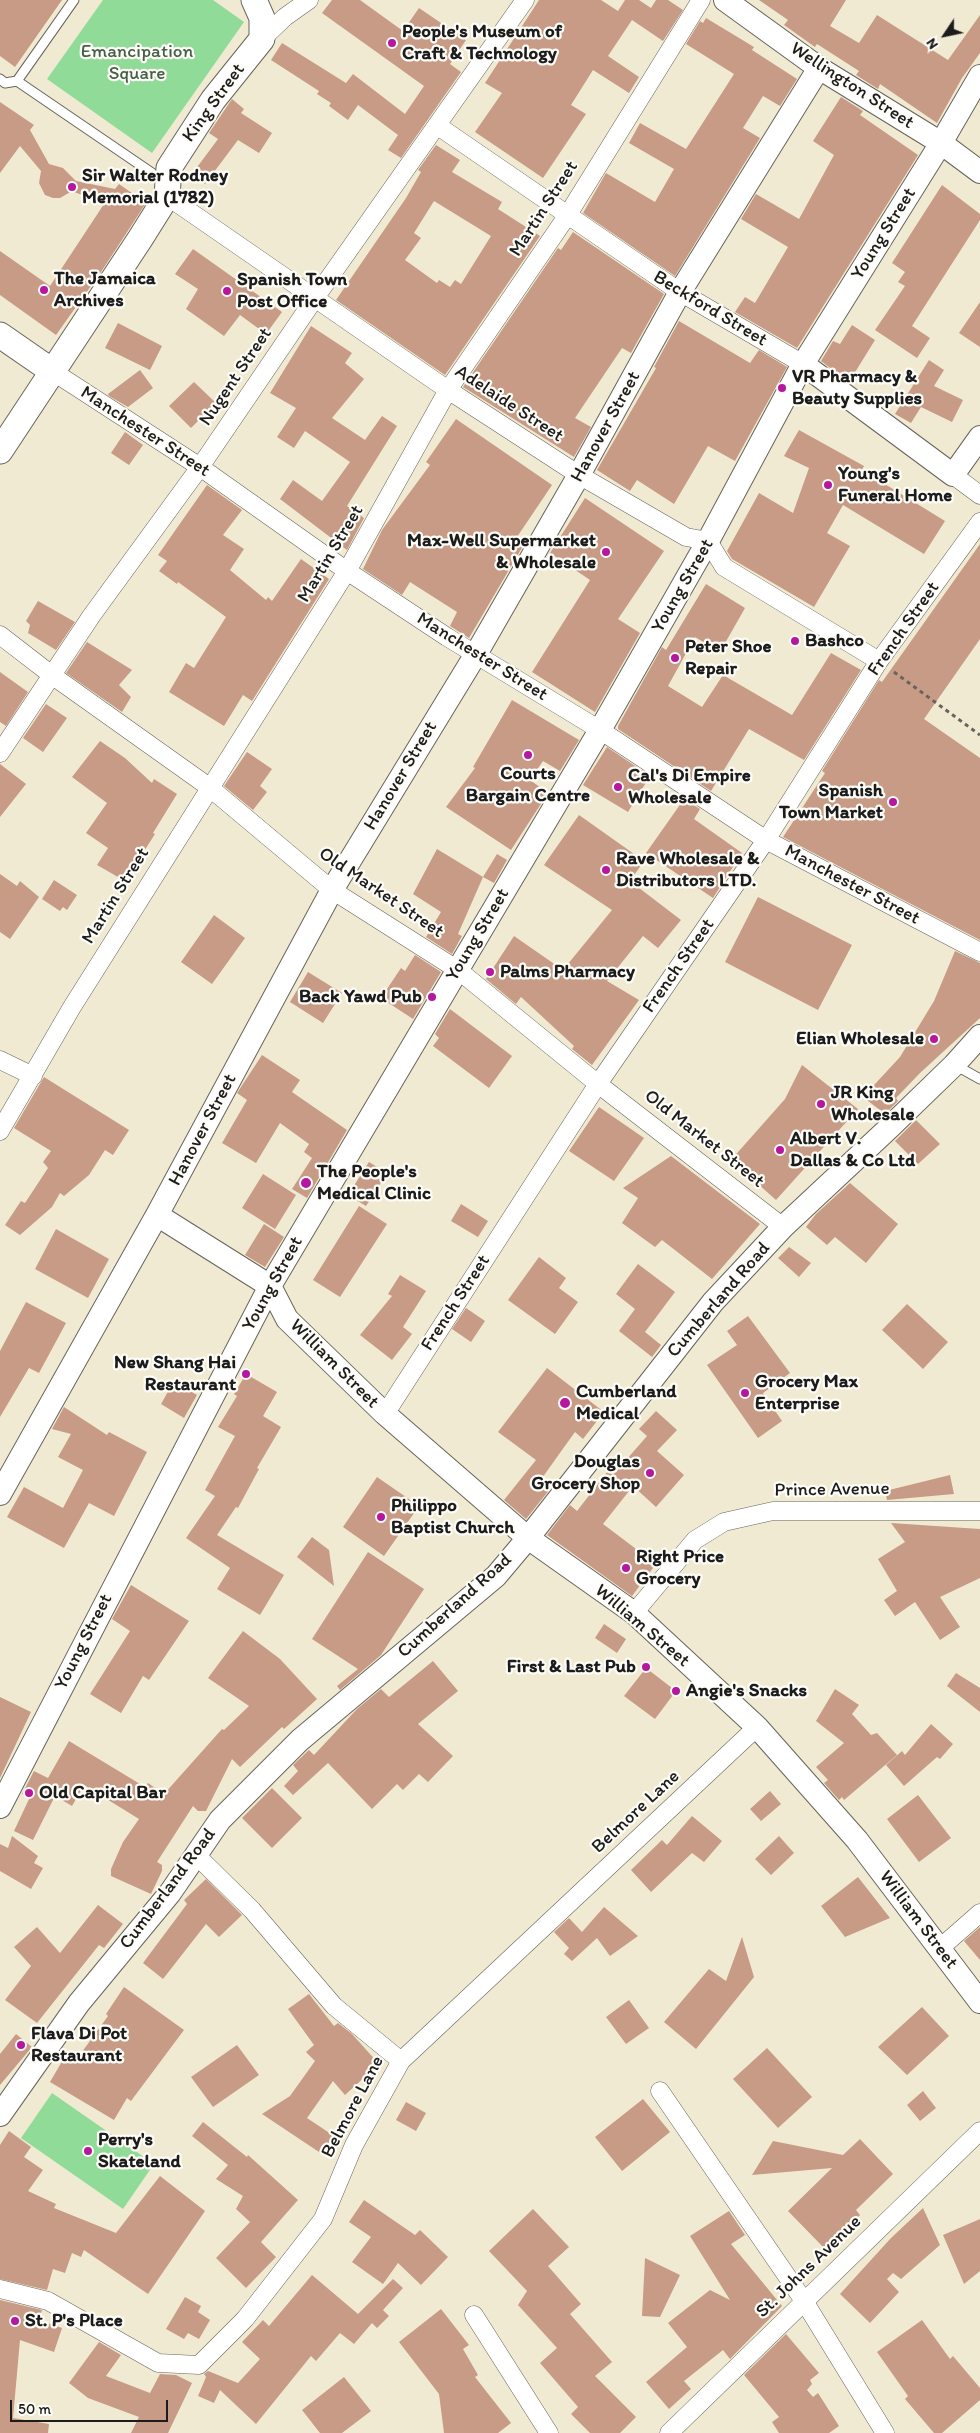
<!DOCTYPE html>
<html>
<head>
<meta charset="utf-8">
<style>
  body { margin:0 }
  #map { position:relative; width:980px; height:2433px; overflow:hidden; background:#f1ead2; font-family:Itim,sans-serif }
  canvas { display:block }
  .north { position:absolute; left:920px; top:10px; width:50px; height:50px; -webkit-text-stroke:4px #fdfcf7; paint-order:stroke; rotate:236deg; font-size:14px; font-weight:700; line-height:20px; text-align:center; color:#1c1c1c }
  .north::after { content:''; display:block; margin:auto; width:18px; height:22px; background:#1c1c1c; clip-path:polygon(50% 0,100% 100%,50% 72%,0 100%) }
  .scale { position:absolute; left:10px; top:2400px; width:158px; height:22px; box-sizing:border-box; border:2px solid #1c1c1c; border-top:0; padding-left:6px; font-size:15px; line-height:18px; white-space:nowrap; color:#1c1c1c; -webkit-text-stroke:4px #fdfcf7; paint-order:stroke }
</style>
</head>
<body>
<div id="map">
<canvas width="980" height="2433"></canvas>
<div class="north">N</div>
<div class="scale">50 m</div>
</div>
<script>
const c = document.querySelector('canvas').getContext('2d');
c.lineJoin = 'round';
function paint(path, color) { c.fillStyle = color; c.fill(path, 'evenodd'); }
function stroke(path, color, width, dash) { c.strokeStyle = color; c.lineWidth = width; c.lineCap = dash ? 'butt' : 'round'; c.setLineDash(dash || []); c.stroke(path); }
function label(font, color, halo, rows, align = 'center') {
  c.font = font + ' Itim,sans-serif'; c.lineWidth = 4.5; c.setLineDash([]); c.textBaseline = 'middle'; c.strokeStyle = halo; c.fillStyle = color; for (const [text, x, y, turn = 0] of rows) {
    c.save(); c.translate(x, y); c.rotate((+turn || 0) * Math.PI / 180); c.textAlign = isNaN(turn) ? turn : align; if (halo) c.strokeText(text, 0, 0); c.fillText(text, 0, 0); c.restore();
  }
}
paint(new Path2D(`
  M103,0h110l31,22 -92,131 -105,-74z
  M52,2093l102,71 -31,45 -102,-71z`), '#90db97');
paint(new Path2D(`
  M0,0h62l-47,67 -15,-11z
  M332,0h28l43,31 16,-23 47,32 -16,24 11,8 -60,86 -13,-8 10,-15 -40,-30 -10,15 -19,-14 2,-3 -14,-9 2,-3 -48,-31 11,-17 64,40 7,-9 52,40 19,-28 -102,-73z
  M539,0h62l17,11 7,-11h14l12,8 5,-8h12l15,10 -20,31 -31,-21 -24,36 31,21 -10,16 -36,-23 -22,35 15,9 -43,64 -68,-46 27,-39 -17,-10z
  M759,0h87l-16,26 29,17 18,-28 71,45 32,-45v38l-18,25 -25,45 -57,-39 -2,5 -22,-14 3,-4 -42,-27 -2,3 -31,-22 4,-5z
  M706,18l48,29 -2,3 45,29 -17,27 -17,-10 -20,32 17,10 -85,138 -92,-63 23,-40 49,29 19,-33 -45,-26 11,-20 46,26 48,-75 -48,-30 14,-23 3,2z
  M841,97l22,14 -3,4 58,40 -121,193 -62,-36 10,-15 10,6 33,-56 -47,-28 15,-25 43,25 35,-64 -21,-14z
  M232,99l12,10 -3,4 31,20 -13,20 -21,-13 -33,44 -13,-10 26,-35 -9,-6z
  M0,102l34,23 -4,5 19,34 14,4 13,13 39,8 4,-5 27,19 -43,66 -47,66 -56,-40v-44l50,35 54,-82 -32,-13 -12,7h-7l-8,-3 -6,-12 2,-12 -21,-25 -20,27z
  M436,145l24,15 -8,12 50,30 -4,7 42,27 -95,139 -109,-75 70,-102 15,-26 -3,-2zM434,201l57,35 -30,48 -6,-4 -5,7 -11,-7 -2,3 -32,-23 16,-22 -7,-5z
  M942,185l38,29v6l-68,106 18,12 -13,20 -42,-28 30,-44 -7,-4 7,-10 -13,-9z
  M573,232l91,62 -33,59 -9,-5 -47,70 16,9 -17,30 -111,-70 95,-139 3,2z
  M193,249l89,63 -16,22 -26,-19 -16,21 -38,-27 12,-20 -23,-15z
  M980,302v45l-21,-14z
  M679,321l71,42 9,-13 28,17 -52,94 -27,-15 -34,58 -37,-24 -7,11 -33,-21 59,-102 -2,-1z
  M118,323l44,23 -12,24 -45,-22z
  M852,325l23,15 -26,42 -28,-21 12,-20 7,3z
  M311,326l41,27 -7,10 19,16 -32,39 33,22 17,-24 15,10 -50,80 17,12 -17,32 -67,-51 13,-19 29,21 28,-39 -45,-31 -11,17 -17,-11 19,-29 -26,-15z
  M929,360l15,10 -10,16 29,14 -11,22 -31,-15 -10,16 -16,-9z
  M140,370l13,18 -25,19 -19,-11 -1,-2z
  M194,382l22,21 -25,25 -22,-22z
  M456,419l96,66 -37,55 8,6 -54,92 -19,-12 7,-14 -47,-30 -8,13 -39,-26 19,-39 48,-65 -4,-3z
  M799,430l65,36 -2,4 83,51 -21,33 -81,-49 -16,28 23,13 -36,61 -82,-48 -5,-8 32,-58 34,20 16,-45 -25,-12z
  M125,432l18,13 -14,20 -18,-12z
  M207,485l35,25 -19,25 21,14 -14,21 36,30 2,-3 4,4 29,-42 28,20 -77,122 -9,-6 -19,31 -55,-34 17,-29 8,5 32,-51 -48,-35 -1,2 -18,-13 8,-10 -9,-6z
  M585,498l79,53 -46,68 22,14 -45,79 -63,-40 58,-92 -40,-27z
  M980,544v95l-56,80 56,39v182l-197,-103 42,-64 -3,-2 57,-91 3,2z
  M706,584l39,24 -25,44 -25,-15 -27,49 34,21 21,-32 69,40 39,-62 30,17 -57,90 -55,-31 -38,62 -93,-62v-3l44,-79 4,3z
  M38,601l37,21 -19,28 -28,-17 2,-8 -4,-4z
  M87,642l45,28 -13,15 12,12 -9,15 -56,-39z
  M0,672l28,20 -22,34 -6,-4z
  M512,700l67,40 -19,31 -17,-10 -13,19 18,13 -37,57 -65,-43 29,-39 -2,-1z
  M46,704l21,14 -24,34 -20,-14z
  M100,741l25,17 27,25 2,-4 23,15 -24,39 2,1 -30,47 -28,-16 11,-17 -22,-15 21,-30 -35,-26z
  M607,747l43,29 -22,36 -45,-27z
  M247,752l25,17 -12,17 7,6 -14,18 -29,-24z
  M0,764l26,20 -26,33z
  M684,799l16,10 -6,10 48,34 -29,45 -67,-45z
  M579,815l65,46 -14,20 51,39 -23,28 -15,-12 -36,45 32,19 -47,65 -20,-16 2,-3 -53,-49 -5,7 -30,-25 28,-43 49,34 49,-60 -68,-45z
  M437,849l46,28 -25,57 4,2 -10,18 -26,-17 15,-25 -28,-18z
  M497,854l10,6 -13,23 -11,-6z
  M0,874l17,12 3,-5 19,16 -29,42 -10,-7z
  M54,880l23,15 -10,15 -4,-3 -3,4 -18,-12z
  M758,897l94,48 -34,65 -93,-48z
  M214,915l31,23 -33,46 -31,-22z
  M955,951l25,12v55l-60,55 -24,25 2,3 -13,13 -22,-17 37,-40 34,-56z
  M415,955l26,17 -28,47 -32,-21 20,-30 4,3z
  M308,972l34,21 -19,30 -33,-21z
  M450,1009l62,47 -23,32 -56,-42 6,-8 -4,-4z
  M262,1055l38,25 -8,12 55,38 -40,68 -15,-9 20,-31 -8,-6 5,-8 -29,-21 -24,40 -34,-20 25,-43 -10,-7z
  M802,1065l56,44 -82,91 -45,-40 54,-61z
  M44,1077l85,53 -16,25 -8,-5 -16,25 -25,21 -4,-3 -8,14 -32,28 -15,-10 16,-24 4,2 23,-35 -5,-6 8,-11 -37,-23z
  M599,1107l45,31 -30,43 -45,-30z
  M916,1120l24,24 -22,20 -23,-23z
  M671,1156l89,68 -48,55 -50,-39 -7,7 -33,-24 16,-25 -15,-10z
  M369,1162l18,11 -21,33 -18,-11z
  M263,1174l33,21 -21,34 -33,-21z
  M850,1183l48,41 -32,39 -31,-26 -8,8 -21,-18 10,-13z
  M461,1204l27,17 -10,16 -27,-16z
  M359,1206l28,18 -47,73 -27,-17z
  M264,1224l20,13 -19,30 -20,-12z
  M56,1229l53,30 -21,39 -53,-29z
  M789,1247l22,16 -12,14 -21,-19z
  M539,1257l27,21 -7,10 19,14 -23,32 -47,-34z
  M638,1264l37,28 -30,40 16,13 -9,12 -33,-26 16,-22 -19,-15z
  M400,1275l26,16 -23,36 9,7 -20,26 -32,-25 32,-39 -4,-2z
  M26,1302l40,21 -27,50 -10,-5 -29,49v-66z
  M907,1304l41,38 -25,27 -41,-39z
  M466,1308l19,13 -14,21 -19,-13z
  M748,1316l42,57 -27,20 19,28 -24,17 -51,-73 30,-20 -10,-14z
  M547,1368l57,44 -21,27 -8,-7 -13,18 -22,31 10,8 -24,30 -22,-19 32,-40 -38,-28z
  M246,1374l31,18 -14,24 18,11 -24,41 2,1 -21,39 -2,-1 -19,28 67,40 -24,40 -43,-26 13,-21 -44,-30 29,-42 -10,-6 30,-54 -17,-9 19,-31 -3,-2z
  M174,1381l23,14 -13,23 -23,-14z
  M64,1407l43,28 2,-3 38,20 -33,64 -25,-13 -25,45 -57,-31 17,-30 39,21 20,-38 -25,-13 13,-23 -19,-5z
  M656,1411l21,19 -20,21 27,24 -28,32 -23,-21 -30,38 53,40 -24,32 -85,-61 23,-30 7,6 31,-40 5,4 34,-39 -8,-7z
  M950,1475l4,19 -67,6 -2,-9z
  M377,1477l42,29 -35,50 -41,-29z
  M891,1523l89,6v49l-40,19 20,30 -20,13 -25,-38 -20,14 -11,-16 13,-9 -19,-32 27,-17z
  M312,1537l17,13 5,36 -37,-29z
  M368,1552l56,37 -43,66 -41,35 -3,-4 21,-17 -46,-30z
  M131,1585l58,36 -40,59 -6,-4 -22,37 -31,-19 40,-63 -18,-12z
  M604,1624l22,15 -9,14 -22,-15z
  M243,1631l37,28 37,40 -33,30 -2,-2 -42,40 -8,-8 -26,52h-8l-5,-5 -36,56 5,3v6l-11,23 -40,-18v-7l12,-27 16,-23 -55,-34 -12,21 -17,-10 -22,44 -19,-9 16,-34 -8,-3 12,-23 14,7 21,-37 76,46 3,-4 16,11 58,-65 2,1 25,-24 -41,-28z
  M433,1661l25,30 -40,33 35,32 -25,26 -9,-8 -16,16 -6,-6 -25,25 -44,-46 -35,32 -9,-9 14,-15 -5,-6 16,-15 5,5 43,-46 24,-20 8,8z
  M646,1668l30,23 -21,28 -31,-23z
  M956,1673l24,15v24l-33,-26z
  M835,1689l24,16 -7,9 19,21 6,-2 20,22 -53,45 -2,-3 -3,3 -15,-17 4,-3 -12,-13 28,-24 -28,-22z
  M0,1697l31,15 -31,66z
  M931,1724l22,20 -13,15 -3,-2 -33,29 -18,-21 16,-14 3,4z
  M272,1788l30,30 -30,30 -30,-30z
  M770,1791l11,13 -20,17 -11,-12z
  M918,1795l33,43 -32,24 -32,-43z
  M692,1816l30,25 -18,21 -12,-9 -41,39 -20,-22 31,-30 5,5z
  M12,1836l26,20 -4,7 9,5 -12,21 -31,-18v-27l8,4z
  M779,1836l15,17 -23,22 -16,-16z
  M858,1877l32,41 -45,19 -24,-31z
  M206,1879l36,36 -23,22 -13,-13 -43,55 -20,-16 44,-59 -3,-4z
  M98,1905l25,19 -19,24 -5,-3 -62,78 -32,-23 26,-34 -17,-19 23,-20 23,26z
  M604,1907l34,29 -28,20 -13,-18 -25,23 -8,-7 5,-6 -15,-16 15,-14 13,14z
  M980,1927v33l-16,-19z
  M742,1937l12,40 -58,72 -32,-27 45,-53 17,12z
  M124,1987l60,43 -53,71 -4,-3 -13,22 -64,-38 14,-24 10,5 34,-47 -2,-2z
  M309,1994l25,32 4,-3 14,11 27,30 -34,31 -12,-14 -26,37 27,18 -12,18 -60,-40 28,-18 25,-35 -9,-9 8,-7 -26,-36z
  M629,2000l20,28 -23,16 -20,-27z
  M922,2007l27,29 -42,39 -29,-28z
  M16,2034l16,13 -32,38v-31z
  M237,2045l22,30 -46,32 -22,-30z
  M767,2048l45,49 -34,31 -45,-49z
  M923,2091l13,17 -16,13 -13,-16z
  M643,2099l27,33 -48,39 -27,-34z
  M406,2102l20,11 -10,18 -20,-11z
  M203,2122l44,35 1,-2 50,45 -37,42 15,15 -30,31 -30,-30 34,-36 -14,-13 7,-13 -27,-17 12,-14 -36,-29z
  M9,2131l22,16 -7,10 19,13 -15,21 28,13 -2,4 62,25 44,-57 45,35 -57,83 -64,-44 -3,7 -9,-4 -7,20 -12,-4 -6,21 -47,-11v-134z
  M860,2139l33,35 -37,36 4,5 -35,34 -37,-38 44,-43 -80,7 21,-34 70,14z
  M364,2200l51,35 5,-5 28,27 -27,28 -23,-22 -15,21 -31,-22 19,-25 -22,-15z
  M923,2208l17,37 -39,34 -8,-6 -6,6 12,13 -29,31 -30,-29 51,-56z
  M533,2209l36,38 -21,19 33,38 -11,10 42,48 -17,14 41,41 -16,16h-30l-19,-19 7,-7 -38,-44 17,-15 -39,-43 9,-14 -38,-40z
  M729,2211l16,24 -14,9 51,62 -52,53 -7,-9 -39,31 7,8 -22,20 -23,-27 41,-35 -19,-24 42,-33 20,10 -40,-64z
  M980,2219v52l-16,13 -21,-49z
  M645,2258l35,17 -20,42 -18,-1z
  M312,2275l46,39 35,-35 10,9 -20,22 6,6 -12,12 -5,-5 -18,21 -14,-11 -24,28 -5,-5 -55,68 -36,-34 -6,13 -16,-7 8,-19 -2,-3 4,-3 30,12 22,-24 -18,-17 21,-22 6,6z
  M185,2297l16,9 -3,6 12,8 -11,19 -11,-6 -4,6 -18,-10z
  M0,2300l42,10 -3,10 23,8 -8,24 -34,-12 -7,78 36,6 -1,9h-48z
  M441,2309l28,36 -6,4 15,26 -3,2 36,46 -13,10h-54l-5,-39 -40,-52z
  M922,2320l28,39 3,-3 27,32v12l-38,33h-8l-29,-34 3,-3 -31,-44z
  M786,2334l33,39 -9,7 2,4 -5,6 6,7 5,-4 21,33 -10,7h-50l-7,-11 7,-5 -35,-42z
  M99,2342l22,13 -15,21 44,17 10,-19 16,1 16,8 -24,50h-37l8,-16 -51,-19 -19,-15z
  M344,2377l27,34 -29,22h-22l-18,-23z`), '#c79b85');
const service = new Path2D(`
  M0,79l5,4 12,-2 135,92
  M17,81l57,-81
  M955,1065l25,14`);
const minor = new Path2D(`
  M262,39l23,-22 24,-17
  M438,126l242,166 123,72
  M167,196l281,194 131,85 107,62 22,4 16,26 155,94
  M52,371l148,96 147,104 100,66 153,93 166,110 214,112
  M953,475l27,20
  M0,635l53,41 156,111 123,103 126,80 140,114 185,143
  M0,753l92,-138 108,-148 115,-169 210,-298
  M0,1060l33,16
  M0,1131l72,-124 275,-436 101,-181 119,-174 134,-216
  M385,1414l213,-330 168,-244 113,-179 101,-139
  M634,1613l61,-73 29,-18 49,-11h207
  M196,1855l56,55 82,96 67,55
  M939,1949l41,-36
  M660,2091l144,210 81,132
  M0,2289l48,12 110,62 41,2 46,-46 78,-100 31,-74 47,-84 356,-334
  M474,2315l75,118
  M669,2433l311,-302`);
const tertiary = new Path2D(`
  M725,0l94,68 122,75 39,29
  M803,364l150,111 27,-38
  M157,1215l113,71 17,33 98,95 143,124 106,75 123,114 100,113 123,162
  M0,1494l157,-279 175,-325 144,-236 103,-179 101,-183 139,-224
  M0,1807l270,-521 330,-556 108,-189 95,-177 138,-221 39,-67
  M0,2115l79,-112 91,-110 50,-73 80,-80 196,-164 32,-38 185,-236 70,-75 106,-99 65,-63 26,-29`);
const secondary = new Path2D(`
  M0,335l52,36
  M0,451l140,-212 27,-43 2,-28 44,-68 49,-61v-21l-8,-18`);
stroke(service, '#67645c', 11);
stroke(minor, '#67645c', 19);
stroke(tertiary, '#67645c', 24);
stroke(secondary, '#67645c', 27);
stroke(new Path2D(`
  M894,672l86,63`), '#67645c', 3, [4, 4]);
stroke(service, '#fff', 9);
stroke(minor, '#fff', 18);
stroke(tertiary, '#fff', 22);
stroke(secondary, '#fff', 25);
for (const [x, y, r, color] of [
  [392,43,5,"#b5179e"],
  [72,187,5,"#b5179e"],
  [44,290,5,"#b5179e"],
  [227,291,5,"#b5179e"],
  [782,388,5,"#b5179e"],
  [828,485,5,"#b5179e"],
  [606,552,5,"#b5179e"],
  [795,641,5,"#b5179e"],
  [675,658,5,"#b5179e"],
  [528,755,5,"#b5179e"],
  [618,787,5,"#b5179e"],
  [893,802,5,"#b5179e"],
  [606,870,5,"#b5179e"],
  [490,972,5,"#b5179e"],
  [432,997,5,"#b5179e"],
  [934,1039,5,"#b5179e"],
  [821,1104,5,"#b5179e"],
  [780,1150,5,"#b5179e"],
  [306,1183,6,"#b5179e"],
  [246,1374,5,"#b5179e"],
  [745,1393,5,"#b5179e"],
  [565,1403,6,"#b5179e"],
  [650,1473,5,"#b5179e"],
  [381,1517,5,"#b5179e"],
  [626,1568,5,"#b5179e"],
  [646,1667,5,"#b5179e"],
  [676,1691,5,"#b5179e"],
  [29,1793,5,"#b5179e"],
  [21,2045,5,"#b5179e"],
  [88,2151,5,"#b5179e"],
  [15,2321,5,"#b5179e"]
]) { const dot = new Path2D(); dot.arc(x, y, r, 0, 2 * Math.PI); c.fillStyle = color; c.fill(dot); stroke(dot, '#fdfcf7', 2); }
label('bold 19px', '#1c1c1c', '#fdfcf7', [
  ["People's Museum of",402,32],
  ["Craft & Technology",402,54],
  ["Sir Walter Rodney",82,176],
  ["Memorial (1782)",82,198],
  ["The Jamaica",54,279],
  ["Archives",54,301],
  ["Spanish Town",237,280],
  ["Post Office",237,302],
  ["VR Pharmacy &",792,377],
  ["Beauty Supplies",792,399],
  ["Young's",838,474],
  ["Funeral Home",838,496],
  ["Max-Well Supermarket",596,541,"right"],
  ["& Wholesale",596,563,"right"],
  ["Bashco",805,641],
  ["Peter Shoe",685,647],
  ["Repair",685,669],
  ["Courts",528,774,"center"],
  ["Bargain Centre",528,796,"center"],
  ["Cal's Di Empire",628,776],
  ["Wholesale",628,798],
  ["Spanish",883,791,"right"],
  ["Town Market",883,813,"right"],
  ["Rave Wholesale &",616,859],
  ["Distributors LTD.",616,881],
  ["Palms Pharmacy",500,972],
  ["Back Yawd Pub",422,997,"right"],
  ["Elian Wholesale",924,1039,"right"],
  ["JR King",831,1093],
  ["Wholesale",831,1115],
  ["Albert V.",790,1139],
  ["Dallas & Co Ltd",790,1161],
  ["The People's",317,1172],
  ["Medical Clinic",317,1194],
  ["New Shang Hai",236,1363,"right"],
  ["Restaurant",236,1385,"right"],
  ["Grocery Max",755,1382],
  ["Enterprise",755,1404],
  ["Cumberland",576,1392],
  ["Medical",576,1414],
  ["Douglas",640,1462,"right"],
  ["Grocery Shop",640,1484,"right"],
  ["Philippo",391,1506],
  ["Baptist Church",391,1528],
  ["Right Price",636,1557],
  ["Grocery",636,1579],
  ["First & Last Pub",636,1667,"right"],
  ["Angie's Snacks",686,1691],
  ["Old Capital Bar",39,1793],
  ["Flava Di Pot",31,2034],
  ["Restaurant",31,2056],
  ["Perry's",98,2140],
  ["Skateland",98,2162],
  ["St. P's Place",25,2321]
], 'left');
label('19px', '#455f47', '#fdfcf7', [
  ["Emancipation",137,52],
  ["Square",137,74]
]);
label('19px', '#1c1c1c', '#fdfcf7', [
  ["Wellington Street",852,86,33],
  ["King Street",214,103,-54],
  ["Martin Street",544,209,-57],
  ["Young Street",884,234,-58],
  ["Beckford Street",710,309,31],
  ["Nugent Street",236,377,-56],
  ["Adelaide Street",509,404,33],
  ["Hanover Street",606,427,-61],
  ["Manchester Street",145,432,33],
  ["Martin Street",331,554,-59],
  ["Young Street",683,586,-60],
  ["French Street",904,629,-55],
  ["Manchester Street",482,657,32],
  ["Hanover Street",401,776,-59],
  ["Manchester Street",852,885,28],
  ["Old Market Street",381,893,34],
  ["Martin Street",116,896,-58],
  ["Young Street",478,935,-59],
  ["French Street",679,966,-55],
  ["Hanover Street",203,1130,-62],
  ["Old Market Street",704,1139,38],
  ["Young Street",273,1284,-61],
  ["Cumberland Road",719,1300,-49],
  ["French Street",456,1303,-57],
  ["William Street",334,1364,45],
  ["Prince Avenue",832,1490,-1],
  ["Cumberland Road",455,1606,-42],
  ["William Street",642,1626,40],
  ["Young Street",84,1642,-63],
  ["Belmore Lane",636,1812,-43],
  ["Cumberland Road",168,1889,-53],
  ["William Street",918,1920,53],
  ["Belmore Lane",353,2107,-62],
  ["St. Johns Avenue",809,2267,-44]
]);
</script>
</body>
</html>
